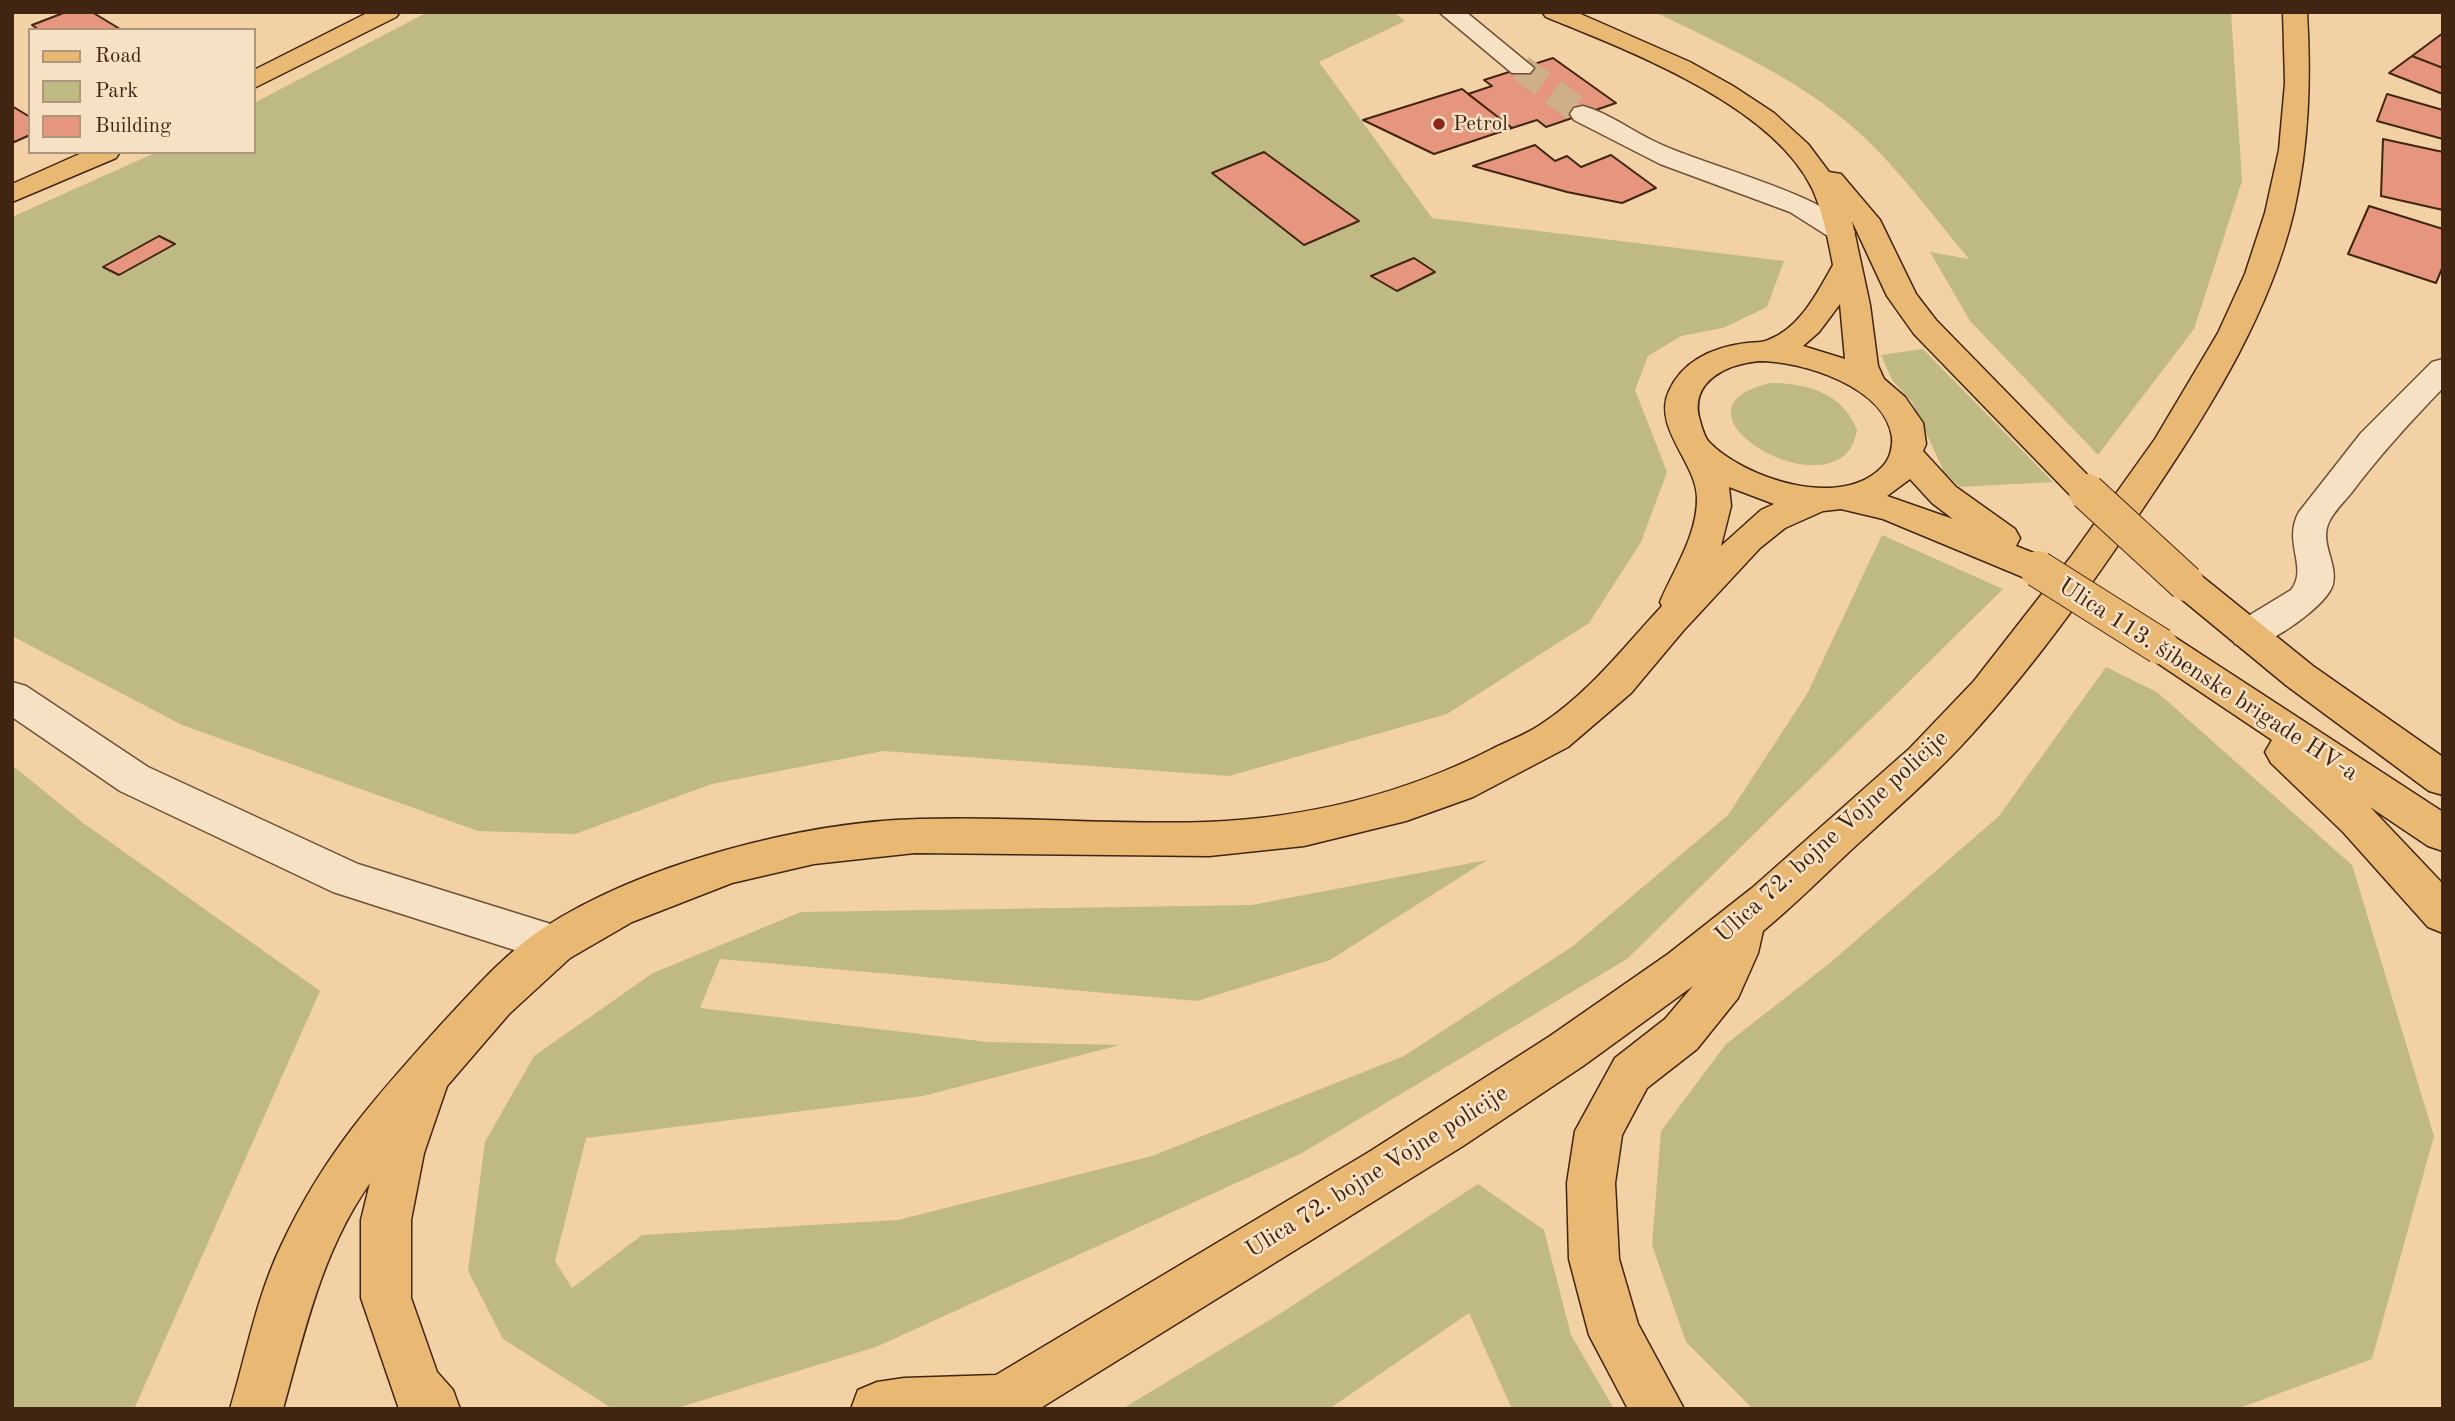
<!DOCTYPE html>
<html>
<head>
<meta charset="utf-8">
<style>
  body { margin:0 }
  #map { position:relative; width:2455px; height:1421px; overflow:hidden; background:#f2d1a5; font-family:"Old Standard TT",serif }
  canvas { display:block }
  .frame { position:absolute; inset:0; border:14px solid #402612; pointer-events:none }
  .legend { position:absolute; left:28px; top:28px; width:228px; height:126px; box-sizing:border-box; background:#f7e1c4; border:2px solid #ae967d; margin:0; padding:9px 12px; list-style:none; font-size:21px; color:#402612 }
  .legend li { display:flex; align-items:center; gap:14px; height:35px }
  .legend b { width:35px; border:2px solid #ae967d }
</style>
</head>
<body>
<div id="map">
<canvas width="2455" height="1421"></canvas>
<div class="frame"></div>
<ul class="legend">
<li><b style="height:9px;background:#e9b872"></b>Road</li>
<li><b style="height:19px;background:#bfba83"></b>Park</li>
<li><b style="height:19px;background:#e6967d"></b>Building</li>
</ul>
</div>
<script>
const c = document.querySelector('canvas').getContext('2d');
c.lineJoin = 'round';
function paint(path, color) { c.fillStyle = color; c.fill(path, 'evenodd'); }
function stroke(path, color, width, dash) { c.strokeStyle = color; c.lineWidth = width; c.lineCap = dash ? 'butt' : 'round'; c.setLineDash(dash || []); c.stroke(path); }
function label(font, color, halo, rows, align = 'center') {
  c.font = font + ' "Old Standard TT",serif'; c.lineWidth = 5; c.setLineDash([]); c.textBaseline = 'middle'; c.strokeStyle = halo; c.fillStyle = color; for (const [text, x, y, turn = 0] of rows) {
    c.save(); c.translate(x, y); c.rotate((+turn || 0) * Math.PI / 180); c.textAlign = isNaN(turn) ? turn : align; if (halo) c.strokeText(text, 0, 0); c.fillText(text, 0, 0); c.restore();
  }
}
paint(new Path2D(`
  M428,12h966l11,9 -86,41 113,156 352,43 -17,46 -44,21 -42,8 -33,20 -13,34 32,82 -26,70 -52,81 -142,91 -218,62 -346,-25 -171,33 -137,50 -97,-3 -296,-106 -170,-89v-419l145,-65h97v-49z
  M1655,12h576l11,169 -48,148 -96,126 -128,-134 -40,-69 39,7c-33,-39 -64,-82 -101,-118 -59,-58 -140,-93 -213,-129z
  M1923,349l130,133 -93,5 -16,-15 -32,-70 -20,-22 -11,-25z
  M1771,383c36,0 72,10 86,47 -14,91 -208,-20 -86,-47z
  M1882,535l121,54 -376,370 -325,194 -426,194 -202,62h-61l-110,-70 -35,-68 17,-129 49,-86 119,-83 148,-61 451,-7 235,-45 -157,100 -133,41 -477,-42 -20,49 288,34 132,3 -197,51 -337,42 -31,123 17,27 70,-53 256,-15 254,-64 252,-100 169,-110 155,-131 79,-121z
  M2106,667l51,25 195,173 82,271 -62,223 -135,50h-484l-67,-67 -34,-97 9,-114 65,-87 104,-81 169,-147z
  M12,765l70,57 238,169 -186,418h-122z
  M1478,1184l66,46 27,105 43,74h-102l-43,-96 -140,96h-207l156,-94z`), '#bfba83');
const building = new Path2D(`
  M66,12h26l28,17 -81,1 -7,-5z
  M2443,33v35l-31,-12z
  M2412,56l31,12v26l-54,-21z
  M1553,58l63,45 -70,24 -9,-7 -25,8 -44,-34 24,-8 -8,-6z
  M1462,89l50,39 -78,26 -71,-34z
  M2387,94l56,16v29l-66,-18z
  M12,106l18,11v18l-18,8z
  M2383,139l60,13v58l-62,-14z
  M1535,145l20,16 12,-5 14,11 30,-12 45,33 -34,15 -55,-11 -94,-26z
  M1264,152l95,69 -55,24 -92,-72z
  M2369,206l74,23v37l-7,17 -88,-29z
  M159,236l16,8 -56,31 -16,-8z
  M1414,258l21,14 -38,19 -26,-15z`);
paint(building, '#e6967d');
stroke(building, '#402612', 2);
stroke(new Path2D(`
  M1521,68l62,46`), '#ceaf88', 27, [27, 13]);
const minor = new Path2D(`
  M1439,12h27l68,56 -4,5h-18z
  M1583,106c26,7 52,27 77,38 45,21 171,53 195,88l-4,6 -10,3 -10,-3 -41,-26 -130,-48 -86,-44 -4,-6 4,-6z
  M2443,359v29c-33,34 -63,67 -91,104 -7,9 -18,19 -23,30 -10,21 9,41 4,62 -5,21 -62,60 -83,63 -5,1 -10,-2 -15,-3l-5,-10 5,-10 56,-34c18,-22 -9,-48 8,-78l62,-79 71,-71z
  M12,682l14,4 122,81 210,97 212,66 7,14 -7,14 -15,5 -222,-71 -213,-101 -108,-74z`);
const major = new Path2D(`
  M369,12h31l-4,5 -142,71v-18z
  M1542,12h34l114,50 43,24 41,27 34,31 21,28 12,2 39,46 36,74 20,26 168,172 -5,8 -12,4 -12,-4 -161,-166 -27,-38 -35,-75 18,84 8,61 6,13 21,18 18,26 3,21 -3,7 33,36 59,42 5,9 -4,8 35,14 5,9 -5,9 -13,4 -13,-4 -142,-59 -42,-10 -18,2 -38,17 -25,20 -77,83 -52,62 -63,54 -95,50 -67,24 -102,25 -95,10 -294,-3 -101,11 -82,19 -100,39 -62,36 -61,56 -62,72 -23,67 -13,67v78l26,74 16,18 7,19h-61l-38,-111v-78l9,-37c-48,68 -65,147 -87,226h-53c16,-54 27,-113 51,-163 42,-90 92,-146 157,-218 32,-34 65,-73 104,-99 99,-65 259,-107 377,-110 95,-3 192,6 288,3 99,-4 197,-28 285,-73 16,-8 33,-14 48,-24 49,-32 83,-77 122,-119l-2,-4c14,-33 38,-68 37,-105 -1,-35 -45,-70 -28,-106 14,-31 45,-44 78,-48 6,-1 15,0 21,-3 32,-12 49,-47 65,-75 -5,-26 -10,-53 -21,-77 -41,-84 -185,-138 -266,-171zM1840,304l5,55 -42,-13 16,-14zM1759,361c44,0 126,26 133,76 1,9 -2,22 -9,29 -41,45 -138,13 -174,-24 -5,-5 -8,-18 -10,-25 -8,-37 29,-53 60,-56zM1910,479l22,24 21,16 -66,-23zM1729,487l45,17 -13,6 -40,36 10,-40z
  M2283,12h24c4,68 2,132 -13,199 -24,101 -81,193 -138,278 -56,84 -115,169 -183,244 -35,39 -74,73 -112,108 -33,30 -64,62 -98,90l-5,22 -20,45 -41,51 -50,39 -25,47 -7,48 4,76 19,65 46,85h-56l-39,-74 -20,-76 -2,-76 8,-52 40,-73 50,-39 28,-33 -110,80 -120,80 -424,263h-188l7,-19 19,-8 27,-4 92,-3 373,-223 181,-116 118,-82 84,-66 158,-140 64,-67 96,-123 85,-119 63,-106 27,-59 20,-61 14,-63 6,-67z
  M84,152h36l-4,6 -104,44v-18z
  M2186,570l13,4 114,92 130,91v38l-14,-4 -142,-105 -114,-94 -5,-9 5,-9z
  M2160,632l13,4 270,176v39l-15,-5 -58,-39 73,77v49l-15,-6 -85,-95 -72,-69 -6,-11 7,-12 -125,-84 -6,-10 6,-10z`);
stroke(minor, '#6c5137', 3);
stroke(major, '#402612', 3);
paint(minor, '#f7e1c4');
paint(major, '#e9b872');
const majorBridge = new Path2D(`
  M2087,492l99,91
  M2038,569l122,77`);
stroke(majorBridge, '#402612', 38, []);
stroke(majorBridge, '#e9b872', 36);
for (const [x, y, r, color] of [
  [1439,124,7,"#8f2418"]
]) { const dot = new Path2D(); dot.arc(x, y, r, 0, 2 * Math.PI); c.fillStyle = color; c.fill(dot); stroke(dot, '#f7e1c4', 2.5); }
label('21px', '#402612', '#f7e1c4', [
  ["Petrol",1453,124]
], 'left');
label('24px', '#402612', '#f7e1c4', [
  ["Ulica 113. šibenske brigade HV-a",2208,680,33],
  ["Ulica 72. bojne Vojne policije",1832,837,-42],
  ["Ulica 72. bojne Vojne policije",1377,1172,-32]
]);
</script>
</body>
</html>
